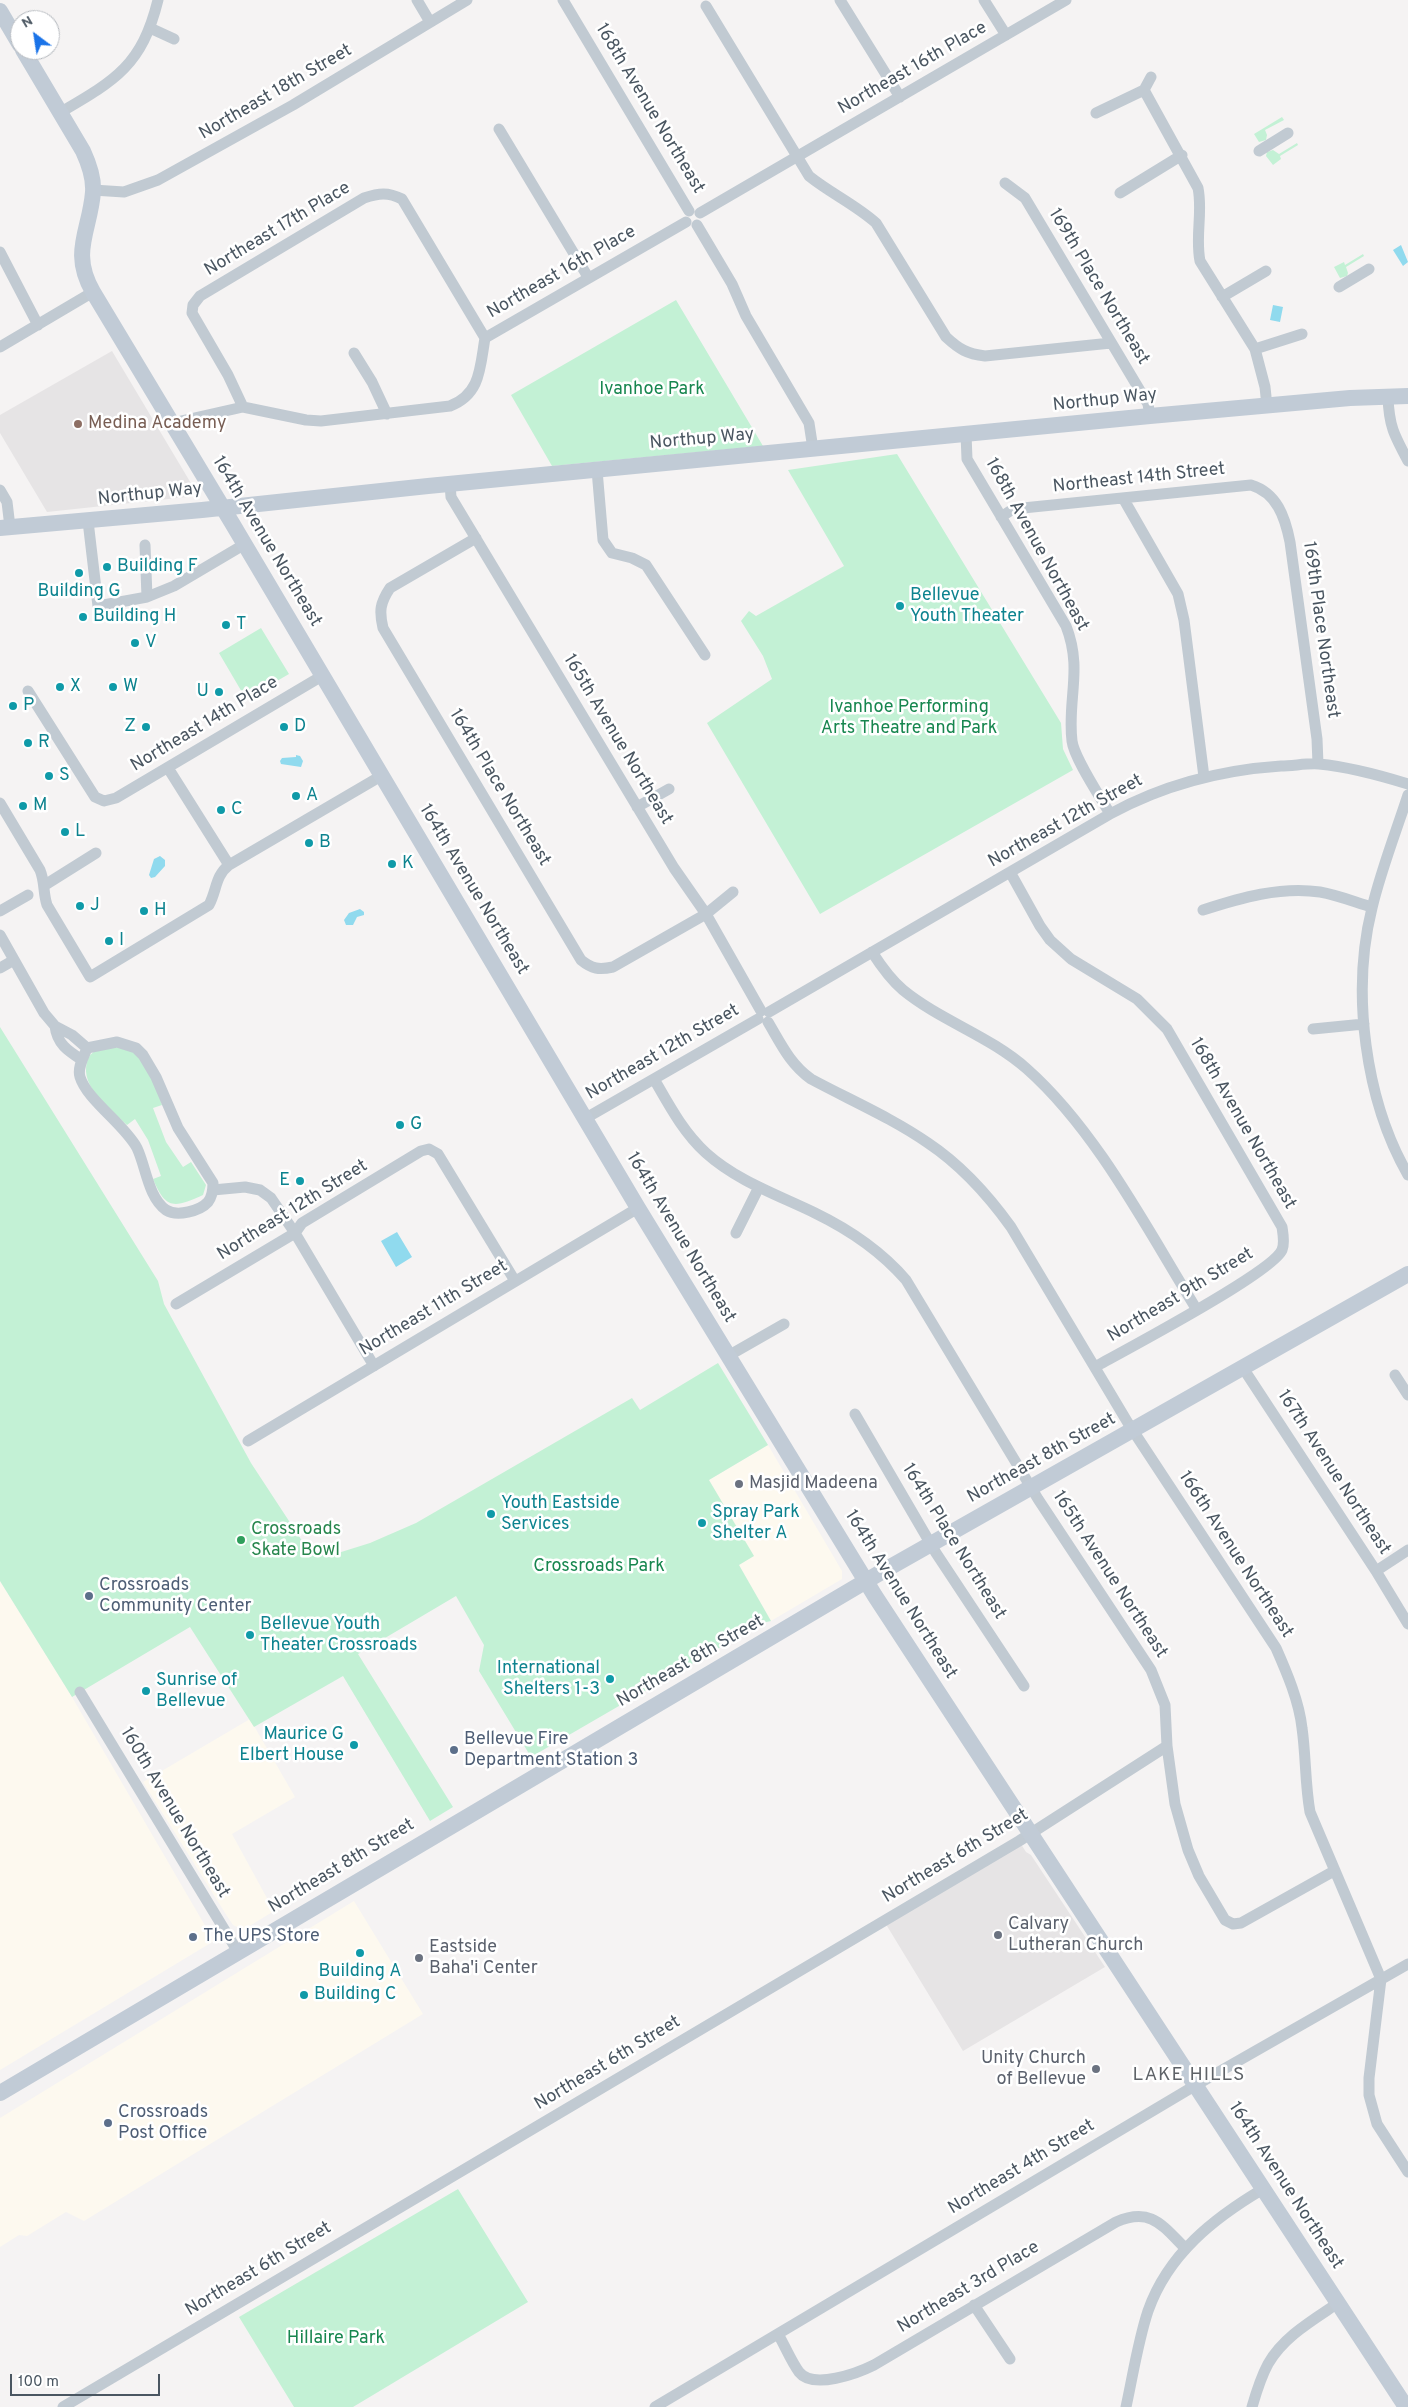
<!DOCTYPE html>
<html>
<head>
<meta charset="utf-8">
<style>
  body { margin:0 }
  #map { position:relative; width:1408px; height:2407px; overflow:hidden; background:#f5f3f3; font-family:Overpass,sans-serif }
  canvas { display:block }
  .north { position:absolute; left:10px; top:10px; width:50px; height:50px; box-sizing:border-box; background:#fff; border:1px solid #b7bbc0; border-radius:50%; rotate:329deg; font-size:14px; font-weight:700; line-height:20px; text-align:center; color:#4a5661 }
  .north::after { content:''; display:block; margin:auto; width:18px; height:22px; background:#1a73e8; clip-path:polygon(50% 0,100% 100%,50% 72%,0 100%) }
  .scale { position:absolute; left:10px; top:2374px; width:150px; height:22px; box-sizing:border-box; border:2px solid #4a5661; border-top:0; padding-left:6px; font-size:15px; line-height:18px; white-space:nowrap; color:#4a5661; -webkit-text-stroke:4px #fff; paint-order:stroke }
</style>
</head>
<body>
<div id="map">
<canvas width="1408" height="2407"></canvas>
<div class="north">N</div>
<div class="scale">100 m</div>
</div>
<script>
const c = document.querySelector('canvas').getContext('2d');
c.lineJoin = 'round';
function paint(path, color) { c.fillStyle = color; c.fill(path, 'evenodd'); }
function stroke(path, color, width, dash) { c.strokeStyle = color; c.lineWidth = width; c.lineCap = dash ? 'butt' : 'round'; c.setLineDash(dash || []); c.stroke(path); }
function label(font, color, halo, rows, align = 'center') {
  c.font = font + ' Overpass,sans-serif'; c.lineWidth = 5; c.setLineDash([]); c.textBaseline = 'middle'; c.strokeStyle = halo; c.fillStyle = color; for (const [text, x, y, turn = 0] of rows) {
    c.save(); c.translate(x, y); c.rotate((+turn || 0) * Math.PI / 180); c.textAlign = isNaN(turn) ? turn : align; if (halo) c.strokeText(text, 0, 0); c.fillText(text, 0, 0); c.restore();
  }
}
paint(new Path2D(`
  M768,1445l74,126v8l-71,42 -32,-56 14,-9 -44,-76z
  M0,1581l72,116 142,244 -214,129z
  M250,1719l45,78 -63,37 42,77 -31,19 -10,-5 -6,-9 -84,-134z
  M354,1901l69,113 -339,207 -18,-9 -39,24 -8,-1 -19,12v-129z`), '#fdf9ef');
paint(new Path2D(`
  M112,351l80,134v6l-5,6 -140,15 -47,-79v-18z
  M1019,1841l7,11 5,3 74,112 -142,84 -79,-130z`), '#e6e4e5');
paint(new Path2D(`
  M1282,117l2,3 -19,10 2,5 -1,5 -7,2 -5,-8z
  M1297,143l1,2 -18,11 1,3 -8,6 -7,-9 1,-4 6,-2 6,4z
  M1363,254l1,2 -18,11 2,6 -1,3 -7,2 -6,-11 10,-5 1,3z
  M676,300l87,146 -211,20 -41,-71z
  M897,454l164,269 2,26 10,21 -253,144 -113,-191 65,-44 -9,-23 -22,-35 8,-10 7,5 88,-50 -56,-96z
  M261,628l28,46 -43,25 -27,-46z
  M0,1027l158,254 6,23 87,159 57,87 30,3 32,-10 46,-20 216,-125 8,12 78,-47 50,82 -59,35 45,76 -15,9 32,56 -9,2 -231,134 -52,-86 5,-26 -28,-49 -98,58 95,153 -23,14 -87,-145 -89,51 -64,-100 -118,70 -72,-116z
  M112,1047c5,1 14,1 19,3 13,8 28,41 31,55l-9,3 13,34 17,25 8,-5 15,23 -3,10c-29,13 -37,15 -50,-16l8,-3 -13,-36 -13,-21 -8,6c-17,-16 -47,-38 -40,-63 3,-12 14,-14 25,-15z
  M458,2189l70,113 -175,105h-59l-55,-90z`), '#c3f1d5');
paint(new Path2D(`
  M1401,245l7,17 -5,4 -10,-16z
  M1273,305l10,2 -3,15 -10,-2z
  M296,755l4,1 3,5 -2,6 -20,-3 -1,-3 2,-3 14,-1z
  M160,856l5,4v6l-10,11 -4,1 -2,-3 5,-16z
  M360,909l4,3v3l-7,2 -4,8h-7l-2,-5 5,-7z
  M397,1232l15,25 -16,10 -15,-26z`), '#90daee');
stroke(new Path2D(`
  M417,0l13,22
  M563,0l126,211
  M840,0l60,97
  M984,0l22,35
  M706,6l103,170c21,17 47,29 67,47l70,114c13,12 21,17 39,19l126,-13
  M150,28l24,11
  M1144,90l54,98c5,24 -3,48 2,73l55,88 10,38 2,19
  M61,112c55,-32 81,-47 97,-112
  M1096,113l48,-23 7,-13
  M499,129l89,148
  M1259,151l29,-18
  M1005,183l20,15 123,206 2,12
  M93,190l31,2 34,-12 135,-75 174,-105
  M1120,193l62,-38
  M700,213l366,-213
  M697,225l35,59 14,32 63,107 4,26
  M0,252l38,73
  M1339,287l30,-18
  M1222,297l44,-26
  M0,347l93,-55
  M1255,349l47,-15
  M354,353l18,29 15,32
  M1388,397c1,29 6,38 20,64
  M243,407l-15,-32 -36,-62 1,-8 7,-9 164,-98c15,-5 24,-6 38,1l83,139
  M173,426l8,-5 62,-14 63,13 15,1 129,-15c31,-12 30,-39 35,-68l201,-116
  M966,434l1,25 99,167c17,43 1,74 6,115 2,17 29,57 38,73
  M597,470l6,70 9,13 20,5 14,7 59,90
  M450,484l1,13 223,371 32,46 55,97
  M0,490l7,12 3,25
  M1123,498l55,96 6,26 20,157
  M1001,517l12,-8 238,-24c26,8 34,32 39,57l27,197 1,25
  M88,521l10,85 49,-9 27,-11 71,-42
  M476,538l-86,50c-10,15 -11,23 -7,40l198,332c11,9 18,10 32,7l93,-53 27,-22
  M145,545l2,52
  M28,691l67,106 9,4 12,-3 206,-122
  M168,768l61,97
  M1408,795c-12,37 -27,75 -36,113 -21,84 -7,192 36,267
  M0,803l40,67c5,12 3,23 7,35l43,72 119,-72c8,-15 6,-29 20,-40l152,-89
  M637,807l32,-18
  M1010,872l30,54 10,14 21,19 66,40 30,30 115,198c1,7 3,16 0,23 -10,23 -157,100 -187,117
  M45,885l51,-32
  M1203,910c37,-12 78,-24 117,-18 17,3 35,10 52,15
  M0,911l28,-16
  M0,935l44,78 11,13 17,9 15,13
  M872,952c9,14 18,27 31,38 38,31 87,46 124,79 70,62 121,162 170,241
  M0,968l14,-8
  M769,1012l341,-198c53,-29 111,-44 171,-48 12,0 26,-3 38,-2 31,3 60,11 89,20
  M768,1022c13,22 22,42 43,57 39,21 81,39 117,64 33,22 60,52 83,84l117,196 148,225c11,25 23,53 26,80 4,28 3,56 8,84l71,167 -12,99v17l8,29 31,48
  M55,1026c2,18 13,25 27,34
  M1313,1029l51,-5
  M117,1042l19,6 7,7 13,22 22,51 35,55c0,6 -1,14 -5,19 -8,9 -31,15 -42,8 -18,-13 -20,-43 -29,-62 -13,-24 -50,-48 -57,-71 -3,-10 4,-20 7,-29z
  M654,1079c15,26 29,53 52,74 31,28 72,42 109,60 35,17 66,38 91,67l132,219 113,171 14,35 2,41 8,58 13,46 11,26 26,44 8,4 8,-1 93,-52
  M586,1118l172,-99
  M213,1190l32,-3 15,3 11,8 24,35 79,133
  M736,1233l23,-46
  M176,1304l119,-71 7,-10 119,-72 8,-2 9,5 77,127
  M728,1356l56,-32
  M1243,1368l133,203 32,53
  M1395,1375l13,20
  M855,1414l81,139 88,133
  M248,1441l390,-233
  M1376,1571l32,-21
  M80,1692l158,260
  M974,2305l36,54
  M778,2334c7,12 13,27 21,38 14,18 59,1 75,-7l242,-143c35,-15 46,3 69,26
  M63,2407l956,-566 148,-95
  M655,2407l541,-322 212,-121
  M1126,2407c7,-32 12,-66 22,-96 20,-57 66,-93 115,-122
  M1252,2407c4,-14 9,-30 16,-43 15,-27 45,-44 70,-61`), '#c1cad2', 11);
stroke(new Path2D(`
  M0,11l20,34
  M23,50l60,101c6,13 11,27 10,41 -3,39 -23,60 0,100l139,231 406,685 237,388 531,811
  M0,528l202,-18 226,-24 722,-70 200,-18 58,-2
  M0,2093l878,-519 530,-300`), '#c1cbd6', 16);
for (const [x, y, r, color] of [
  [78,424,5,"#8d6e63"],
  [107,567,5,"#0f9aa8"],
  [79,573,5,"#0f9aa8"],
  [900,606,5,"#0f9aa8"],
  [83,617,5,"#0f9aa8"],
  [226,625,5,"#0f9aa8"],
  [135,643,5,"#0f9aa8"],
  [60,687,5,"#0f9aa8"],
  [113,687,5,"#0f9aa8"],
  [219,692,5,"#0f9aa8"],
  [13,706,5,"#0f9aa8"],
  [146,727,5,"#0f9aa8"],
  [284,727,5,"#0f9aa8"],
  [28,743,5,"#0f9aa8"],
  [49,776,5,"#0f9aa8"],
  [296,796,5,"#0f9aa8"],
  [23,806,5,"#0f9aa8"],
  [221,810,5,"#0f9aa8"],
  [65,832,5,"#0f9aa8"],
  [309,843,5,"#0f9aa8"],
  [392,864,5,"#0f9aa8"],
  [80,906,5,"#0f9aa8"],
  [144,911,5,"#0f9aa8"],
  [109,941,5,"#0f9aa8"],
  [400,1125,5,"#0f9aa8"],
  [300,1181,5,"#0f9aa8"],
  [739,1484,5,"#6b7280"],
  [491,1514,5,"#0f9aa8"],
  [702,1523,5,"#0f9aa8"],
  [241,1540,5,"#2e9e5b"],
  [89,1596,5,"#5c6f8a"],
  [250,1635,5,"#0f9aa8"],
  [610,1679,5,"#0f9aa8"],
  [146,1691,5,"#0f9aa8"],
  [354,1745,5,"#0f9aa8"],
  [454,1750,5,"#5c6f8a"],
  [998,1935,5,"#6b7280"],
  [193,1937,5,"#5c6f8a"],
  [360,1953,5,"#0f9aa8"],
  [419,1958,5,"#6b7280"],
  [304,1995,5,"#0f9aa8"],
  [1096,2069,5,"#6b7280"],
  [108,2123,5,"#5c6f8a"]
]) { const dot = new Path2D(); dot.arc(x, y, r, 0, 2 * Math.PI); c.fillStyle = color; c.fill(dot); stroke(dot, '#fff', 2); }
label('18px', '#4a5661', '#fff', [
  ["Northeast 16th Place",913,69,-30],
  ["Northeast 18th Street",276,93,-30],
  ["168th Avenue Northeast",649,109,59],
  ["Northeast 17th Place",278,230,-31],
  ["Northeast 16th Place",562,273,-30],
  ["169th Place Northeast",1098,287,59],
  ["Northup Way",1105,401,-6],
  ["Northup Way",702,440,-5],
  ["Northeast 14th Street",1139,479,-6],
  ["Northup Way",150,495,-6],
  ["164th Avenue Northeast",266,542,59],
  ["168th Avenue Northeast",1036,545,61],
  ["169th Place Northeast",1320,630,82],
  ["Northeast 14th Place",205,725,-31],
  ["165th Avenue Northeast",617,740,59],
  ["164th Place Northeast",499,788,59],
  ["Northeast 12th Street",1066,822,-29],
  ["164th Avenue Northeast",473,890,59],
  ["Northeast 12th Street",663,1053,-30],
  ["168th Avenue Northeast",1242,1124,60],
  ["Northeast 12th Street",293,1211,-32],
  ["164th Avenue Northeast",680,1238,59],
  ["Northeast 9th Street",1181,1296,-31],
  ["Northeast 11th Street",434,1309,-31],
  ["Northeast 8th Street",1042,1459,-29],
  ["167th Avenue Northeast",1333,1473,57],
  ["164th Place Northeast",953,1542,58],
  ["166th Avenue Northeast",1235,1555,57],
  ["165th Avenue Northeast",1109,1575,57],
  ["164th Avenue Northeast",900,1595,58],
  ["Northeast 8th Street",691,1662,-30],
  ["160th Avenue Northeast",174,1813,59],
  ["Northeast 6th Street",956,1857,-31],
  ["Northeast 8th Street",342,1867,-31],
  ["Northeast 6th Street",608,2064,-31],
  ["Northeast 4th Street",1022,2168,-31],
  ["164th Avenue Northeast",1285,2186,57],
  ["Northeast 6th Street",259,2270,-31],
  ["Northeast 3rd Place",969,2288,-31]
]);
label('18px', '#17864f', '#fff', [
  ["Ivanhoe Park",652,390],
  ["Ivanhoe Performing",909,708],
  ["Arts Theatre and Park",909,729],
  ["Crossroads Park",599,1567],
  ["Hillaire Park",336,2339]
]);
label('18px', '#785e54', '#fff', [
  ["Medina Academy",88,424]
], 'left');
label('18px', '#0d838f', '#fff', [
  ["Building F",117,567],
  ["Building G",79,592,"center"],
  ["Bellevue",910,596],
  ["Youth Theater",910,617],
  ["Building H",93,617],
  ["T",236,625],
  ["V",145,643],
  ["X",70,687],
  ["W",123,687],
  ["U",209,692,"right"],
  ["P",23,706],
  ["Z",136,727,"right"],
  ["D",294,727],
  ["R",38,743],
  ["S",59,776],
  ["A",306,796],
  ["M",33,806],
  ["C",231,810],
  ["L",75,832],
  ["B",319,843],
  ["K",402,864],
  ["J",90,906],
  ["H",154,911],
  ["I",119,941],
  ["G",410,1125],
  ["E",290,1181,"right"],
  ["Youth Eastside",501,1504],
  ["Services",501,1525],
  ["Spray Park",712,1513],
  ["Shelter A",712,1534],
  ["Bellevue Youth",260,1625],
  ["Theater Crossroads",260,1646],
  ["International",600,1669,"right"],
  ["Shelters 1-3",600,1690,"right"],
  ["Sunrise of",156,1681],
  ["Bellevue",156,1702],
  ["Maurice G",344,1735,"right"],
  ["Elbert House",344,1756,"right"],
  ["Building A",360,1972,"center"],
  ["Building C",314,1995]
], 'left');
label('18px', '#5b616d', '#fff', [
  ["Masjid Madeena",749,1484],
  ["Calvary",1008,1925],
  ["Lutheran Church",1008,1946],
  ["Eastside",429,1948],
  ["Baha'i Center",429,1969],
  ["Unity Church",1086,2059,"right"],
  ["of Bellevue",1086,2080,"right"]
], 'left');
label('18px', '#27864d', '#fff', [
  ["Crossroads",251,1530],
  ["Skate Bowl",251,1551]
], 'left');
label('18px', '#4e5e75', '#fff', [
  ["Crossroads",99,1586],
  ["Community Center",99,1607],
  ["Bellevue Fire",464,1740],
  ["Department Station 3",464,1761],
  ["The UPS Store",203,1937],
  ["Crossroads",118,2113],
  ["Post Office",118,2134]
], 'left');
c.letterSpacing = '1px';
label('19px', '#5f6368', '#fff', [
  ["LAKE HILLS",1189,2076]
]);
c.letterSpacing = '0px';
</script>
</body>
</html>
